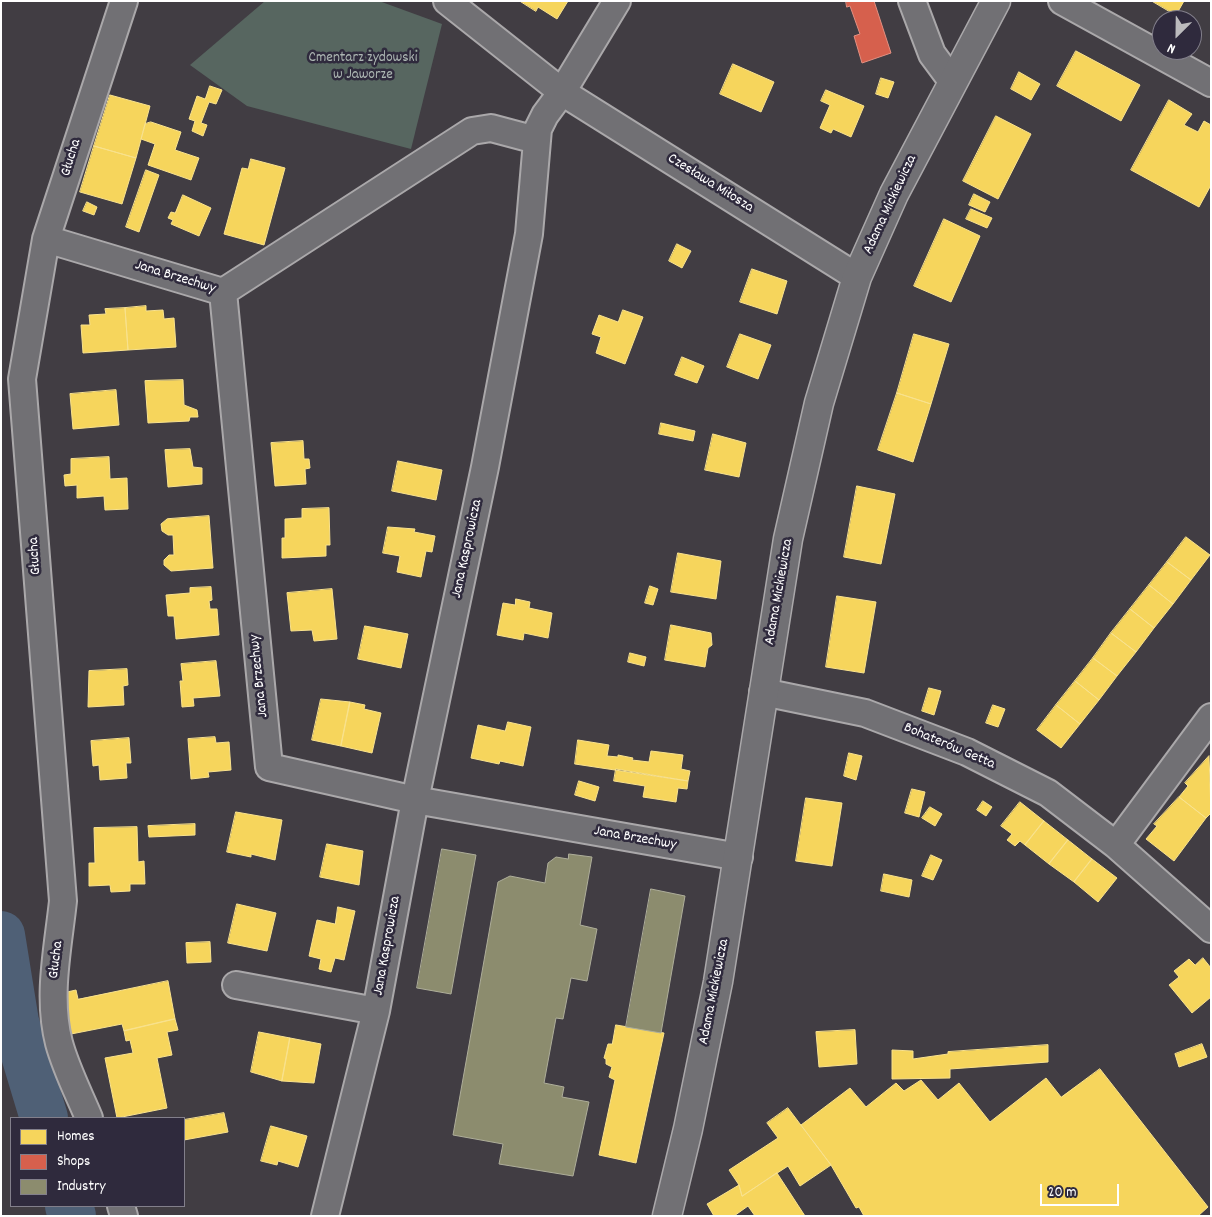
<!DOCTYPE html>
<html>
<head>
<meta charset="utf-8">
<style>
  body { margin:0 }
  #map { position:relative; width:1212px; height:1217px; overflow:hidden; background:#413d43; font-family:Dekko,sans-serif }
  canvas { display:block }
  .frame { position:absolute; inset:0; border:2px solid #fff; pointer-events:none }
  .legend { position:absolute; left:10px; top:1117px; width:175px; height:90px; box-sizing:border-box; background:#2f2a3d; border:1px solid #827f8b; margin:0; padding:6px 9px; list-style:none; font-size:15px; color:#fff }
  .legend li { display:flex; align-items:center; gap:10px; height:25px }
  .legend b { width:25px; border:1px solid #827f8b }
  .north { position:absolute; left:1152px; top:10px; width:50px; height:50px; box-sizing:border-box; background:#2f2a3d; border:1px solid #827f8b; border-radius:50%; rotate:203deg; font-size:14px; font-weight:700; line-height:20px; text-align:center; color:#fff }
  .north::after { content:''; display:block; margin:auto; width:18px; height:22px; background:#bcbbbd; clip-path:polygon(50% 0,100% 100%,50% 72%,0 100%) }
  .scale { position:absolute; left:1040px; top:1184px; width:79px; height:22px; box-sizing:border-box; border:2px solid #fff; border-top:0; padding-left:6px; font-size:15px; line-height:18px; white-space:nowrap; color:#fff; -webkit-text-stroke:4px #2f2a3d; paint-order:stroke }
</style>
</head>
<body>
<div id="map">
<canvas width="1212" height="1217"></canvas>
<div class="frame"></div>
<ul class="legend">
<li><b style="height:14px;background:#f6d55c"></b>Homes</li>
<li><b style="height:14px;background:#d6604d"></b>Shops</li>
<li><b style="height:14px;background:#8c8c6e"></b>Industry</li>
</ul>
<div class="north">N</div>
<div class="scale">20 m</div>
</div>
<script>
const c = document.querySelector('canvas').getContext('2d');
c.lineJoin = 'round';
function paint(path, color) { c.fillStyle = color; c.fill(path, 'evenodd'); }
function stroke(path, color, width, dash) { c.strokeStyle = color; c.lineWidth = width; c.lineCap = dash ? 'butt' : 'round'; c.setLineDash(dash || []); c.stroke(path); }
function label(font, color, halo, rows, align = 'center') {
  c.font = font + ' Dekko,sans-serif'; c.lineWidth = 5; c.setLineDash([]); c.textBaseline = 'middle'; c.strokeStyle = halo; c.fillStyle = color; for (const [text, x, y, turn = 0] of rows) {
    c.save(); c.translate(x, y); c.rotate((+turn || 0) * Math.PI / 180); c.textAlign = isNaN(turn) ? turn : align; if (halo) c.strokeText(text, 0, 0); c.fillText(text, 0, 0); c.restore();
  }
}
paint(new Path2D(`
  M265,1h114l63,23 -31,125 -164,-43 -57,-41z`), '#576660');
const homes = new Path2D(`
  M520,1h48l-11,18 -19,-12 -2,4z
  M1152,1h32l-8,14z
  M1076,51l64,34 -19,36 -64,-35z
  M733,64l41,18 -13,30 -41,-18z
  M1019,72l21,12 -9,16 -20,-11z
  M881,78l13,4 -6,16 -12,-4z
  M210,86l12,4 -6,14 -7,-2 -8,21 6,2 -4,11 -11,-5 3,-10 -6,-2 8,-23 8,3z
  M826,90l38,16 -13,31 -18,-8 -2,4 -11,-5 10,-23 -9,-4z
  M110,95l40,11 -14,52 -42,-12z
  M1169,100l23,14 -8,11 14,7 6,-11 7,4v60l-12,22 -68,-37z
  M996,116l35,18 -33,65 -35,-18z
  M151,122l30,10 -6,18 24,8 -8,22 -43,-15 7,-21 -14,-5 4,-15z
  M94,146l42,12 -14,46 -42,-12z
  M251,159l34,9 -21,77 -40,-11 18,-66 6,1z
  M146,170l13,5 -20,57 -13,-5z
  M974,194l16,8 -5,10 -16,-7z
  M183,195l28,13 -12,28 -28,-12 2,-4 -5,-2 3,-6 4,1z
  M87,202l10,5 -3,8 -11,-4z
  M971,209l21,9 -5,10 -21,-9z
  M944,219l36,17 -29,66 -37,-16z
  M677,244l14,7 -9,17 -13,-7z
  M752,269l35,12 -10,33 -37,-12z
  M146,306v5l17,-1 1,9 10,-1 2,29 -48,3 -3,-42z
  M125,308l3,42 -45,3 -2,-28h9l-1,-10 17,-1 -1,-5z
  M623,310l20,7 -18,47 -29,-11 5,-16 -9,-3 7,-19 19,7z
  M740,334l31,11 -13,34 -31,-12z
  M914,334l35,10 -18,60 -34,-11z
  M682,357l22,9 -7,17 -22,-8z
  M183,380l1,25 13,5 1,7h-8l-1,4 -41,2 -3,-42z
  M116,390l3,35 -46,4 -3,-35z
  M897,393l34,11 -18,58 -35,-12z
  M661,423l34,8 -2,10 -34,-7z
  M713,434l33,9 -7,34 -34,-7z
  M303,441l1,18h5l1,9 -5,1 1,15 -31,2 -4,-43z
  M190,449l3,18 9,1v16l-34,3 -3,-37z
  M109,457l1,22 17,-1 1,31 -23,1 -1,-14 -27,2v-13l-12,1 -1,-11 7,-1v-15z
  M398,461l44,9 -6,30 -44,-9z
  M857,486l38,8 -14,70 -37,-7z
  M329,508l1,37h-4v11l-44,2v-20h3v-19l17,-1v-9z
  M209,516l4,52 -42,3 -7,-6v-5l5,-5h5l-1,-20h-5l-6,-4 -1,-7 6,-5z
  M388,527l27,2 -1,3 21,4 -3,16 -6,-1 -5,26 -24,-5 3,-16 -17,-3z
  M1186,537l24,18 -19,25 -24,-18z
  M678,553l43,8 -5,38 -45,-7z
  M1167,562l24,18 -18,24 -24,-19z
  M1149,585l24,19 -19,24 -24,-19z
  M650,586l8,3 -5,16 -8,-2z
  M211,587l1,13 -3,1 1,8h7l2,26 -43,4 -2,-23h-6l-2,-21 24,-2v-5z
  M332,589l5,50 -23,2 -2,-11 -21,1 -4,-38z
  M837,596l39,6 -12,71 -38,-6z
  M516,599l14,3 -1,6 23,5 -4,25 -24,-5 -1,7 -26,-5 6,-32 12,2z
  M1130,609l24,19 -18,24 -25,-19z
  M671,625l40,8 1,12 -4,3 -3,19 -40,-7z
  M365,626l43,8 -7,34 -43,-9z
  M1111,633l25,19 -19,24 -24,-18z
  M630,653l16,4 -2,9 -16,-4z
  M1093,658l24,18 -18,24 -24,-19z
  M216,661l4,35 -27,2 1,8 -12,1 -2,-26h3l-2,-17z
  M127,669l1,16 -5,1 1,19 -36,2 1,-36z
  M1075,681l24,19 -19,24 -24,-19z
  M929,688l12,3 -7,24 -12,-4z
  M321,699l29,3 -9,44 -29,-6z
  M350,702l15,3 -1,4 17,4 -9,40 -31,-7z
  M993,705l12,4 -7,18 -12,-4z
  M1056,705l24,19 -19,24 -24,-18z
  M508,722l23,5 -8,39 -23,-5 -1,3 -28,-6 7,-33 27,6z
  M215,737l1,6 13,-1 2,28 -23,2 1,5 -18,2 -3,-40z
  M129,738l2,25h-5l1,15 -27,2 -1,-15 -6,1 -2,-25z
  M578,740l31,5 -2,11 11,1v-2l15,3 -1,2 17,2 2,-11 32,4 -2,14 9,2 -2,10 -113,-17z
  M849,753l13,3 -6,24 -12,-4z
  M1209,756l2,57 -5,5 -27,-21 9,-11 -3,-3z
  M616,769l72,12 -1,8 -9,-1 -2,14 -33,-5 2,-11 -31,-5z
  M579,781l20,6 -4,14 -20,-6z
  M912,789l13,3 -6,25 -14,-4z
  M1179,797l27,21 -32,43 -28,-22 11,-13 -3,-2z
  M806,798l36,5 -10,63 -36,-5z
  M983,801l9,6 -6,9 -9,-6z
  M1020,802l24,19 -19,24 -5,-4 -5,5 -8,-6 5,-6 -11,-8z
  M930,807l12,7 -7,12 -13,-8z
  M236,812l46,8 -7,40 -24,-6v3l-24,-5z
  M1044,821l24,19 -19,24 -24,-19z
  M195,824v11l-46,2 -1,-11z
  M137,827l1,35 6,-1 1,23h-15v7l-19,1 -1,-7 -21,1v-23h6l-1,-35z
  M1068,840l24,19 -18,23 -25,-18z
  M327,844l36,7 -4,34 -39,-8z
  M931,855l11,5 -9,20 -11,-4z
  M1092,859l25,19 -19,24 -24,-20z
  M884,874l28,6 -3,17 -28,-6z
  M237,904l39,9 -9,38 -39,-8z
  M338,907l17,4 -11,49 -9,-2 -4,14 -12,-3 2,-10 -12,-3 8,-36 18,4z
  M210,942l1,20 -24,1 -1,-20z
  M1203,958l8,10v29l-19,16 -23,-28 10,-8 -5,-6 15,-12 6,6z
  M168,981l7,38 -51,12 -2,-7 -56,11 -8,-41 18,-4 2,9z
  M175,1019l3,11 -11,2 5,23 -15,3 10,50 -50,10 -12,-60 28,-5 -3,-13 -4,1 -2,-10z
  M616,1025l48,8 -28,130 -37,-8 16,-75 -6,-3 3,-10 -6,-3v-5l-2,-1 4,-14h4z
  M855,1030l2,34 -38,3 -3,-35z
  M259,1032l31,6 -8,43 -31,-9z
  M290,1038l31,6 -7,39 -32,-2z
  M1202,1044l5,13 -28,10 -4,-13z
  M1048,1045v17l-98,7v9l-58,1v-29l21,1v8l35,-5v-2z
  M1100,1069l108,138 -10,9h-334l-5,-9 -3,1 -25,-43 -30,-40 49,-37 16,19 30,-24 8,8 17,-11 17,20 21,-17 31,39 56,-44 15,19z
  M788,1108l43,57 -31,21 -12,-20 -46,30 -3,-11 -10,-15 49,-32 -11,-15z
  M224,1113l4,19 -44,8v-20z
  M271,1126l36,10 -9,31 -20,-6 -1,4 -16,-4z
  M777,1173l28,43h-50l-7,-10 -14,10h-20l-7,-12 32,-19 3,11z`);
paint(homes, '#f6d55c');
stroke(homes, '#f9e28d', 1);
const shops = new Path2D(`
  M846,1h28l17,52 -29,10 -8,-27 6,-2 -10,-28 -3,1z`);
paint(shops, '#d6604d');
stroke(shops, '#e29082', 1);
const industry = new Path2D(`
  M442,849l34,6 -25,139 -34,-6z
  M569,854l23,3 -12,68 17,4 -10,52 -16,-3 -8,41 -7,-1 -12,65 20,4 -2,10 27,5 -16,74 -74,-12 4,-20 -50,-9 45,-253 12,-6 35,7 3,-20 8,-6 12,2z
  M651,889l34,7 -24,137 -35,-6z`);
paint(industry, '#8c8c6e');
stroke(industry, '#aeae9a', 1);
stroke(new Path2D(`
  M1,935l14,87 29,96
  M69,1206l3,10`), '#4f6076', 48);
const minor = new Path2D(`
  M447,1l115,91 295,185
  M912,1l20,53 20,27
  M1062,1l149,82
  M46,239l177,53 46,475 146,33 324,57
  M223,292l249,-161 19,-3 45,12
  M763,692l102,21 102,39 81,41 68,52 95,84
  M1116,845l95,-128
  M236,985l140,26
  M89,1118c-10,-24 -23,-49 -30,-75 -12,-46 -1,-95 4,-142l-41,-522 24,-140 78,-238
  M121,1206l3,10
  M325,1216l51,-205 39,-211 70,-333 44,-233 9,-105 7,-14 17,-23 55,-91`);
const secondary = new Path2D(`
  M667,1216l21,-87 30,-147 70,-443 31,-136 38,-126 37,-83 102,-193`);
stroke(minor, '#aaa8aa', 30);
stroke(secondary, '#aaa8aa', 31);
stroke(minor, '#717074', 26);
stroke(secondary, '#717074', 28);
label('15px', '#acb6b2', '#2f2a3d', [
  ["Cmentarz żydowski",363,59],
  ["w Jaworze",363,76]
]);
label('15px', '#fff', '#2f2a3d', [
  ["Głucha",72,158,-73],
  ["Czesława Miłosza",710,184,32],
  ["Adama Mickiewicza",891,205,-65],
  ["Jana Brzechwy",175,278,17],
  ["Jana Kasprowicza",468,549,-78],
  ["Głucha",36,556,-94],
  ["Adama Mickiewicza",780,592,-80],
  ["Jana Brzechwy",260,676,-96],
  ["Bohaterów Getta",949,747,23],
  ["Jana Brzechwy",635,839,10],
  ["Jana Kasprowicza",388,946,-80],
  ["Głucha",57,960,-83],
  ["Adama Mickiewicza",715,992,-79]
]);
</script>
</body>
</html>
